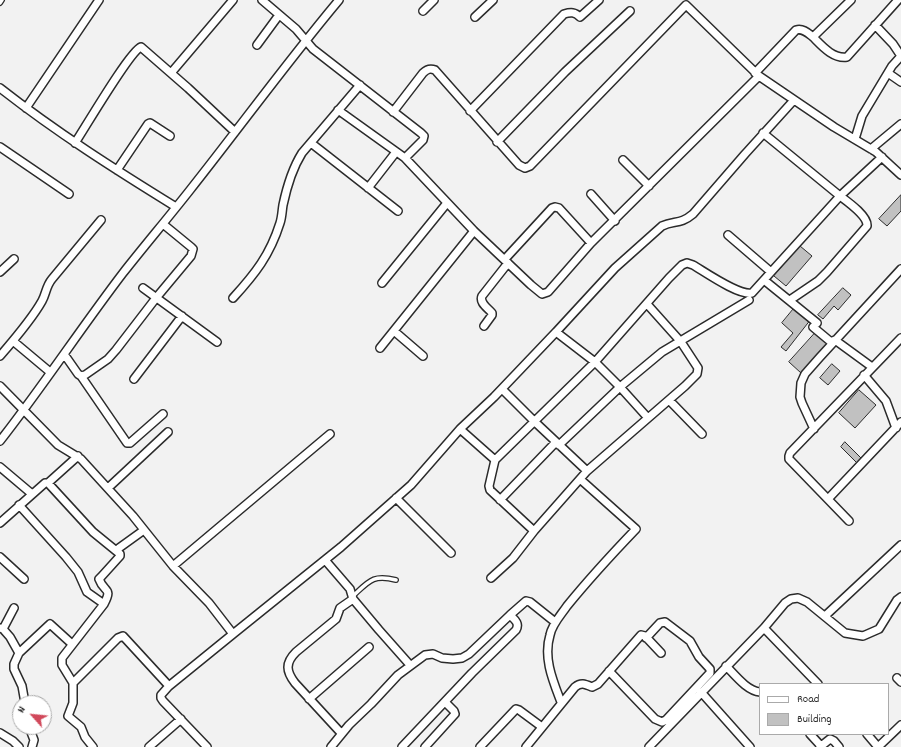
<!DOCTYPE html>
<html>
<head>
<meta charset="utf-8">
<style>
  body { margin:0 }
  #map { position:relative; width:901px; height:747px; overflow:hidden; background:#f2f2f2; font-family:Dekko,sans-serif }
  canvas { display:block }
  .legend { position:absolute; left:759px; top:683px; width:130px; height:52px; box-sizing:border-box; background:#fff; border:1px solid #aaa; margin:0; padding:5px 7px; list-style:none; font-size:12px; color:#2b2b2b }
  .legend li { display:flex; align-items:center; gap:8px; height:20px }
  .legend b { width:20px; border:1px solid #aaa }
  .north { position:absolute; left:12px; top:695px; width:40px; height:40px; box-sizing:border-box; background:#fff; border:1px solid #aaa; border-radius:50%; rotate:297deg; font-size:11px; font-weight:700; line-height:16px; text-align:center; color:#2b2b2b }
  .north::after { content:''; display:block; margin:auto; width:14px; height:18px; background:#d1495b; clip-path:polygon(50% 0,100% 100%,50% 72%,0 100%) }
</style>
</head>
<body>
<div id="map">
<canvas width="901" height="747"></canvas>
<ul class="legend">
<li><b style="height:5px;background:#fff"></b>Road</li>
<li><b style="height:11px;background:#c1c1c1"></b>Building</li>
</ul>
<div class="north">N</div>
</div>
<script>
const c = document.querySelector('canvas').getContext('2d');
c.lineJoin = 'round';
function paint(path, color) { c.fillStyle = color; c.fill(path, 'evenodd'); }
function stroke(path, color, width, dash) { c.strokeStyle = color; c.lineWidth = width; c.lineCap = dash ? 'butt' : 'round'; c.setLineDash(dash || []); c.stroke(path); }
const building = new Path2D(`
  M901,195v16l-14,15 -8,-7z
  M800,246l12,10 -26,30 -12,-10z
  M843,288l8,7 -13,15 -4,-4 -11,13 -5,-4z
  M796,306l15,13 -25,32 -5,-4 12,-14 -11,-10z
  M816,332l12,11 -27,30 -12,-11z
  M832,364l8,7 -12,14 -8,-7z
  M859,390l17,15 -21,23 -16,-15z
  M845,442l18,18 -5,4 -17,-17z`);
paint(building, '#c1c1c1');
stroke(building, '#2b2b2b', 1);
const lane = new Path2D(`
  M0,3l2,-3
  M353,596c16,-15 20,-22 43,-16`);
const street = new Path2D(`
  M262,0l34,29 17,20 108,84 3,3 -1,4 -18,18 69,73 57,54 11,9 6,-2 43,-49 168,-167
  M423,11l11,-11
  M475,17l18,-17
  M875,25l18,19 8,12
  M813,37c9,9 20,22 34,20l51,-57
  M257,45l22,-30
  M171,73l62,-73
  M755,73l41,-43c7,-2 12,3 17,7l38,-37
  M888,73l13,9
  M0,88c56,44 116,82 176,119
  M26,108l73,-108
  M338,110l67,48
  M470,111l94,-97c7,-2 11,-2 16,3l19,-17
  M393,112l30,-39c4,-4 7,-5 12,-3l84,95 6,3 5,-2 156,-161 73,71 75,51 42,25 25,23
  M763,133l77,63 42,-39
  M855,139l7,-23 30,-50 9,-10
  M497,142l68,-70 65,-61
  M75,143c10,-15 55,-92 66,-96l47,41 47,44
  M311,143l87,68
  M0,147l69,47
  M871,149l30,-25
  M623,160l26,26
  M117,170l31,-46 2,-1 20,13
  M368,188l28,-36
  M591,194l24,27
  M728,235l43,37
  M505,259l47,-51 3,-1 4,1 32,35
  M0,272l14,-13
  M764,280l53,43
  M382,283l65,-80
  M143,288l74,54
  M233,298c22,-24 37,-43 47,-75 2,-6 2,-12 3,-18 4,-19 9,-36 19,-52l58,-68
  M484,326l8,-11v-2c-4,-5 -13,-10 -10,-17l26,-33
  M813,327l18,15 4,-2 37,27
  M394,331l29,25
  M556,332l59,-64 47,-42c12,-6 18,-1 31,-12l52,-60 49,-54
  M13,341l37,31
  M380,348l94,-117
  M64,354l14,20 3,2 4,-1 23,-16 8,-9 40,-52 35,-42 2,-7 -2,-2 -28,-23
  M0,356c13,-15 32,-37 42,-55 4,-7 4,-15 10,-22l49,-59
  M864,375l22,26 10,27
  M81,376l46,67h3l33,-29
  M134,379l48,-63
  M0,386l58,59 23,14 52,57 40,50 36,37 24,31 -64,52 -8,9v3l2,3 44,46
  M669,400l33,34
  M460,429l35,31 -6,26 1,4 44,41 53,-60 -52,-49 -33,-33
  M814,429l-12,-26 -2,-6 1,-14 4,-9 15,-17 81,-88
  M0,441c43,-55 81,-113 123,-168 22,-28 45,-55 67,-83 50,-63 97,-128 149,-190
  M559,445l61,-58 42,-35 87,-52
  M495,460l100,-98 25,25 28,31
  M0,467l32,27
  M587,471l98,-85 12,-12 1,-6 -17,-26 -34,-38
  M48,483l30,-27
  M108,488l60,-56
  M396,498l55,55
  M828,499l73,-77
  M500,500l56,-58
  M19,505l47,52 12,15 9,20 17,12
  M849,521l-60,-62v-3l1,-3 111,-115
  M0,523l45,-40h3l45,49 27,22v2l-19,21 -2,2c5,14 14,8 5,25l-42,54v7l11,18v20l-5,13 13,11 4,10 8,10
  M118,551l1,-3 25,-18
  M0,557l24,22
  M325,560l25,29 3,10 26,31 31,35
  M173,566l157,-132
  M491,578l22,-20 21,-27
  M825,616l76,-71
  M0,628l3,1 11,-21
  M764,628l54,56
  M3,629l7,8 9,16 31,-29 22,20
  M233,634l108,-87 70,-62 49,-56 34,-32 62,-65 39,30 74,-84 13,-13 5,-2 6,2c12,7 46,31 59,28l88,-97c8,6 28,20 27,30l-40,46 -9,9 -28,19
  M19,653l-5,11v5l8,17 3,17
  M726,666c9,9 21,25 34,26
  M609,671l46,48 7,3 4,-2 44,-47v-4l-11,-12 -9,-16 -25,-19 -5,1 -14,15
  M897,678l4,4
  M73,683l45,-45 5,-2 46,50
  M701,692l49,55
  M309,699l60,-52
  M561,702c-8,-21 -18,-44 -11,-67 2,-11 11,-20 17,-29 22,-27 45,-52 69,-77l-56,-50
  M29,727l5,13 -2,7
  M0,733l13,8 6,6
  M341,733l-46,-50c-9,-12 -10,-20 1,-31l40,-33 4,-11 13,-9
  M810,734l11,12
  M867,734l11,13
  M149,747l32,-28
  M331,747l18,-22 22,-21 27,-29 27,-20 8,-1 9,4 11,1 9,-1 7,-4 41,-39 16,-14 4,1 25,20
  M402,747l70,-74 44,-43c4,-7 -2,-11 -6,-15
  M425,747l30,-33 -1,-3 -9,-9
  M480,747l36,-38 3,1 23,17
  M526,747l49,-60c6,-5 10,-3 17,0l6,-3 43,-49 4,1 16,17
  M649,747l115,-119 21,-25 6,-4 7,-1 9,4 38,31 18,3 16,-7 18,-29 4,-3
  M820,747l10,-8 4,2 5,6
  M878,747l23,-22`);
stroke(lane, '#2b2b2b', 6);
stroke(street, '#2b2b2b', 10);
stroke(lane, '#fff', 3.5);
stroke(street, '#fff', 7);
</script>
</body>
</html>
